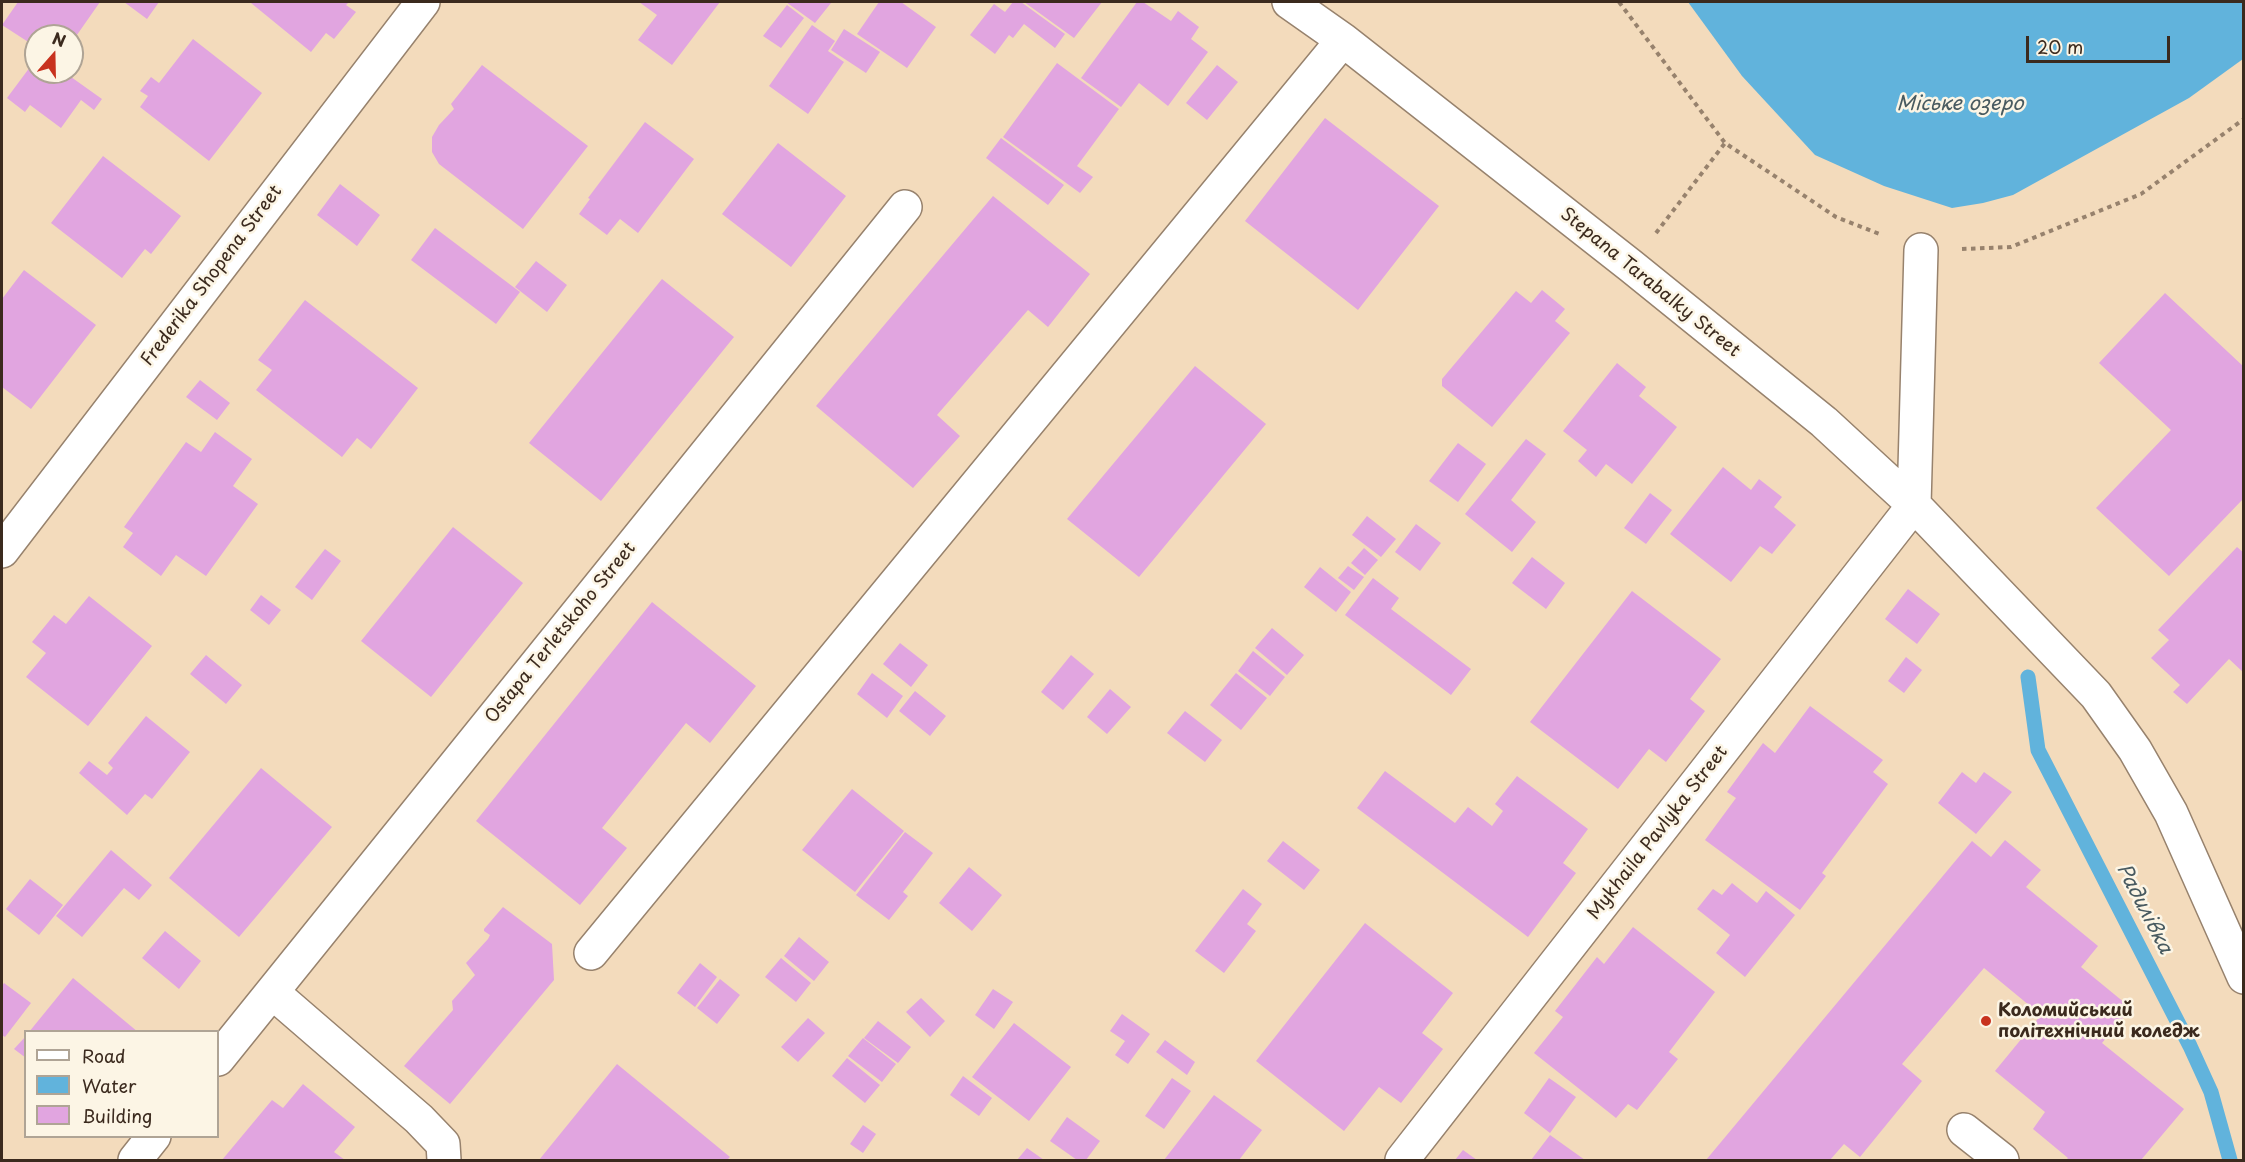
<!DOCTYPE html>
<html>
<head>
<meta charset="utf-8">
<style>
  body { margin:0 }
  #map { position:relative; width:2245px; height:1162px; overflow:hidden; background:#f3dbbc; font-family:"Playpen Sans",sans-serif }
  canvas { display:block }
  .frame { position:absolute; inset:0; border:3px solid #3b2a1e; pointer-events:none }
  .legend { position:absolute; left:24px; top:1030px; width:195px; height:108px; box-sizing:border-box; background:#fcf5e5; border:2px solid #afa495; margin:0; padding:8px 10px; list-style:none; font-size:18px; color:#3b2a1e }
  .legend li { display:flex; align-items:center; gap:12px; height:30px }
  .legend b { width:30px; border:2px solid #afa495 }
  .north { position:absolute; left:24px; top:24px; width:60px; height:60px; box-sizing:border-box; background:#fcf5e5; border:2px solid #afa495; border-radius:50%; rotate:20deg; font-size:16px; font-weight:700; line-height:24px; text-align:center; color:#3b2a1e }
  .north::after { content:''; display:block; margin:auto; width:21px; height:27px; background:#c8321e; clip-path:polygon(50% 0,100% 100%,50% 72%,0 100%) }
  .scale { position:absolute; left:2026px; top:36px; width:144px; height:27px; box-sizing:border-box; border:3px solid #3b2a1e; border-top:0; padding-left:8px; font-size:18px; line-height:21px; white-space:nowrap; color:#3b2a1e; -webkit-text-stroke:4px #fcf5e5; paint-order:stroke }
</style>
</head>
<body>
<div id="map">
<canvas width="2245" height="1162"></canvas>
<div class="frame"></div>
<ul class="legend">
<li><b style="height:8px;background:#fff"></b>Road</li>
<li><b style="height:16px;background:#61b3dc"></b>Water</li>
<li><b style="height:16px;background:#e1a5e0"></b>Building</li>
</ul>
<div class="north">N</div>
<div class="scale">20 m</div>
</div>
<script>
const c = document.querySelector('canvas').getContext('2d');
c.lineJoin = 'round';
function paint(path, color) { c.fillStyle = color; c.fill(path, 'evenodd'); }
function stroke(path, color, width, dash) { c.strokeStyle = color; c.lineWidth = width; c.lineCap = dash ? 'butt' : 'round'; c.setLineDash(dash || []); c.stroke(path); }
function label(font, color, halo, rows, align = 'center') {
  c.font = font + ' "Playpen Sans",sans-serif'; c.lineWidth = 5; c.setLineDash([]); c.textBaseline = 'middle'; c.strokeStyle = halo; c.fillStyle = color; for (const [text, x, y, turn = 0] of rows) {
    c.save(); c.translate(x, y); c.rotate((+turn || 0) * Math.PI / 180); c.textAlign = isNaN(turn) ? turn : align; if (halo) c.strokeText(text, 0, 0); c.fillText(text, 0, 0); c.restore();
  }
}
paint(new Path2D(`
  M1688,2h555v57l-54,39 -176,97 -30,8 -31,5 -68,-22 -69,-31 -73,-79z`), '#61b3dc');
stroke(new Path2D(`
  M2028,677l10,73 152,296 21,46 19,68`), '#61b3dc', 15);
paint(new Path2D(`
  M18,2h82l-28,40v-6h-36v11l-34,-22z
  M124,2h35l-12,17z
  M252,2h97l-3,3 10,7 -22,27 -8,-6 -15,19 -60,-49z
  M639,2h81l-48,63 -34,-25 19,-25z
  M786,2h43l2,1 -16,20z
  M879,2h22l35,25 -29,41 -50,-34z
  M1013,2h8l44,32 -10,14 -31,-24 -11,14 -4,-3 -14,19 -25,-19 24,-31 11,8z
  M1024,2h78l-28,36z
  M1137,2h6l28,19 7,-10 21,16 -8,12 17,13 -40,54 -29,-23 -18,24 -40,-29z
  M787,5l17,13 -23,30 -18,-12z
  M812,25l23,16 -7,10 16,11 -36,52 -39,-28z
  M844,29l36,23 -14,21 -35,-23z
  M193,39l69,54 -53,68 -69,-54 8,-11 -8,-5 11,-14 8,6z
  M36,59v13h28l38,27 -8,11 -13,-10 -20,28 -31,-23 -5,7 -18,-14z
  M1057,63l62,46 -42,57 16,11 -13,16 -77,-56z
  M482,65l106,81 -65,83 -84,-65 -7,-12v-15l7,-12 15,-16 -3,-5z
  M1217,65l21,17 -31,38 -21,-17z
  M1325,118l114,88 -81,104 -113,-89z
  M645,122l49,37 -56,74 -18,-14 -13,16 -28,-21 11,-15 -2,-1z
  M1001,138l63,47 -16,20 -62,-47z
  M778,143l68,53 -55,71 -69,-53z
  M103,156l78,60 -30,38 -6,-5 -23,29 -71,-55z
  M340,184l40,31 -23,31 -40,-31z
  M993,196l97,78 -42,53 -20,-17 -91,105 23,21 -47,52 -97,-82z
  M435,228l85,64 -24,32 -85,-64z
  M536,261l31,24 -20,27 -32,-25z
  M24,270l72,55 -65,84 -29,-22v-88z
  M662,279l72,58 -133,164 -72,-58z
  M1542,290l23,19 -10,12 15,12 -78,94 -50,-41v-7l74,-88 15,12z
  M2165,293l79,74v131l-75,78 -73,-68 75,-78 -72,-67z
  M305,300l113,88 -47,61 -14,-11 -15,19 -86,-67 16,-20 -14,-10z
  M1617,363l29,24 -7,9 38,31 -45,57 -26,-20 -10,13 -18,-16 9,-11 -24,-19z
  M1195,366l71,58 -127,153 -72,-58z
  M200,380l30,23 -13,17 -31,-23z
  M215,432l37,27 -19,27 25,18 -52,72 -30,-21 -15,21 -38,-29 10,-14 -9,-6 62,-85 15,10z
  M1526,439l20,15 -35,46 25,22 -24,30 -47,-38z
  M1458,443l28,21 -28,38 -29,-21z
  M1723,467l28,23 8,-11 23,18 -8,10 22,18 -24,29 -12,-8 -29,36 -61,-48z
  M1650,493l22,17 -26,34 -22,-16z
  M1367,516l29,23 -15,18 -29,-22z
  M1416,524l25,19 -21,28 -25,-19z
  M453,527l70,56 -92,114 -70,-56z
  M2237,547l7,6v120l-15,-14 -42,45 -14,-12 7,-7 -29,-27 18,-18 -11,-10z
  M1364,548l14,12 -13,15 -14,-12z
  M325,549l16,12 -29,39 -17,-13z
  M1532,557l33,26 -19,26 -34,-26z
  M1348,566l16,11 -10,13 -16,-12z
  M1320,567l31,25 -15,20 -32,-25z
  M1373,578l26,20 -8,11 80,60 -20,26 -106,-80z
  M1908,589l32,25 -23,30 -32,-25z
  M1632,591l89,68 -31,40 15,12 -39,51 -17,-13 -31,40 -88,-67z
  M261,595l20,15 -12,15 -19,-15z
  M89,596l63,50 -64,80 -62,-49 20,-24 -14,-11 22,-27 12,9z
  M652,602l104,84 -46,57 -24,-20 -84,105 25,20 -47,57 -104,-84z
  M1272,628l32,27 -17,20 -32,-27z
  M900,643l28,22 -17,22 -28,-23z
  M1253,651l32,26 -15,19 -32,-25z
  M206,655l36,30 -16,19 -36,-30z
  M1071,655l23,19 -31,36 -22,-18z
  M1906,657l16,13 -18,23 -16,-12z
  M872,673l31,23 -16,22 -30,-24z
  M1236,673l31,25 -26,32 -31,-25z
  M1110,689l21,18 -24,27 -20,-17z
  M915,691l31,25 -16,20 -31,-25z
  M1810,706l73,54 -10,12 15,12 -66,89 4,3 -26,34 -95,-70 31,-42 -9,-6 36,-49 12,10z
  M1185,711l37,29 -17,22 -38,-29z
  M146,716l44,36 -38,47 -7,-5 -18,21 -48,-42 10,-12 18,14 6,-7 -5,-5z
  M261,768l71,59 -93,110 -70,-59z
  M1385,771l70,52 13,-16 24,19 11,-15 -8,-7 22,-28 71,53 -25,34 13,10 -48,64 -171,-129z
  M1962,772l14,11 8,-11 28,20 -36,42 -38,-31z
  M852,789l52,42 -49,61 -53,-42z
  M905,832l28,21 -30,39 5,4 -19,24 -33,-25z
  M2005,840l36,30 -15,17 72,59 -17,21 50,41 -29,35 82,66 -43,51h-75l2,-2 -35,-29 12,-17 -50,-41 46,-56 -57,-47 -82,96 20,17 -62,76 -16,-13 -14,16h-124l266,-319 19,16z
  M1283,841l37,29 -16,20 -37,-29z
  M111,850l41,35 -13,15 -15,-12 -42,49 -26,-21z
  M969,867l33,28 -30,36 -33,-28z
  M30,879l33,26 -24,30 -33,-26z
  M1732,883l25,20 9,-12 29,24 -50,62 -29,-24 14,-18 -33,-26 16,-20 9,6z
  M1243,889l19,15 -15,20 9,7 -32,42 -29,-22z
  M503,907l49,37 2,36 -104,124 -46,-38 49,-56 -1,-9 23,-26 -9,-12 22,-24 2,-4 -6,-4v-2z
  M1365,923l88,70 -31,40 21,16 -42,54 -22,-16 -35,44 -88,-70z
  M1633,927l82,65 -46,60 9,7 -41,51 -9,-6 -12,14 -82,-65 29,-36 -8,-6 42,-54 7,7z
  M165,931l36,30 -22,28 -37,-31z
  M799,937l30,25 -15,19 -30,-25z
  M781,958l30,25 -15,19 -31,-25z
  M700,963l17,14 -22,30 -18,-14z
  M73,978l65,54h-109z
  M720,979l20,16 -23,29 -20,-16z
  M4,983l27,20 -26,34 -3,-2v-49z
  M993,989l20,13 -19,27 -19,-14z
  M921,998l24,23 -15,16 -24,-25z
  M1122,1014l28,20 -22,30 -13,-9 10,-14 -15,-10z
  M808,1018l17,15 -27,29 -17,-15z
  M878,1021l33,26 -13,16 -34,-25z
  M1014,1023l57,44 -42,54 -57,-44z
  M26,1036v22l-12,-9z
  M863,1038l33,26 -14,18 -34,-26z
  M1165,1040l30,22 -8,13 -31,-23z
  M847,1058l33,27 -15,18 -33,-27z
  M617,1064l113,93 -3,3h-188z
  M963,1076l29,22 -13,18 -29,-21z
  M1172,1078l19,13 -27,38 -19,-13z
  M1549,1078l27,19 -26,36 -26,-20z
  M303,1084l52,43 -21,25 11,8h-123l50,-60 11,8z
  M1214,1095l48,35 -23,30h-75z
  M1067,1117l33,24 -14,19h-9l-27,-19z
  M863,1125l13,9 -13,19 -13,-9z
  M1550,1135l35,25h-54z
  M1027,1148l17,12h-27z
  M1463,1150l14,10h-22z`), '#e1a5e0');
const minor = new Path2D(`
  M1289,2l54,38 288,226 193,156 90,83 182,190 39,55 36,63 73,164
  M2,551l421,-549
  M591,953l752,-913
  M272,992l147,127 24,25 1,16
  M218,1059l687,-852
  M1964,1130l38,30
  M135,1160l19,-24
  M1402,1160l512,-655 7,-255`);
stroke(minor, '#97826d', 36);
stroke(new Path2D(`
  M1619,2l106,141 111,74 46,18
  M1656,233l69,-90
  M1962,249l49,-2 130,-53 103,-75`), '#97826d', 4, [4.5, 4.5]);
stroke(minor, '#fff', 33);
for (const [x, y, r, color] of [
  [1986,1021,6,"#c8321e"]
]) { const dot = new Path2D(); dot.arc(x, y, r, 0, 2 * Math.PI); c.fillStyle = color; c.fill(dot); stroke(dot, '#fcf5e5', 2); }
label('18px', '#3b2a1e', '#fcf5e5', [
  ["Frederika Shopena Street",212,276,-53],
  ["Stepana Tarabalky Street",1650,283,39],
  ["Ostapa Terletskoho Street",561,633,-51],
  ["Mykhaila Pavlyka Street",1658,833,-52]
]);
label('bold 18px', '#3b2a1e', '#fcf5e5', [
  ["Коломийський",1998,1011],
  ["політехнічний коледж",1998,1032]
], 'left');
label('italic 20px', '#485a60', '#fcf5e5', [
  ["Міське озеро",1960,104],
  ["Радилівка",2144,909,63]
]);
</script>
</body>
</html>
